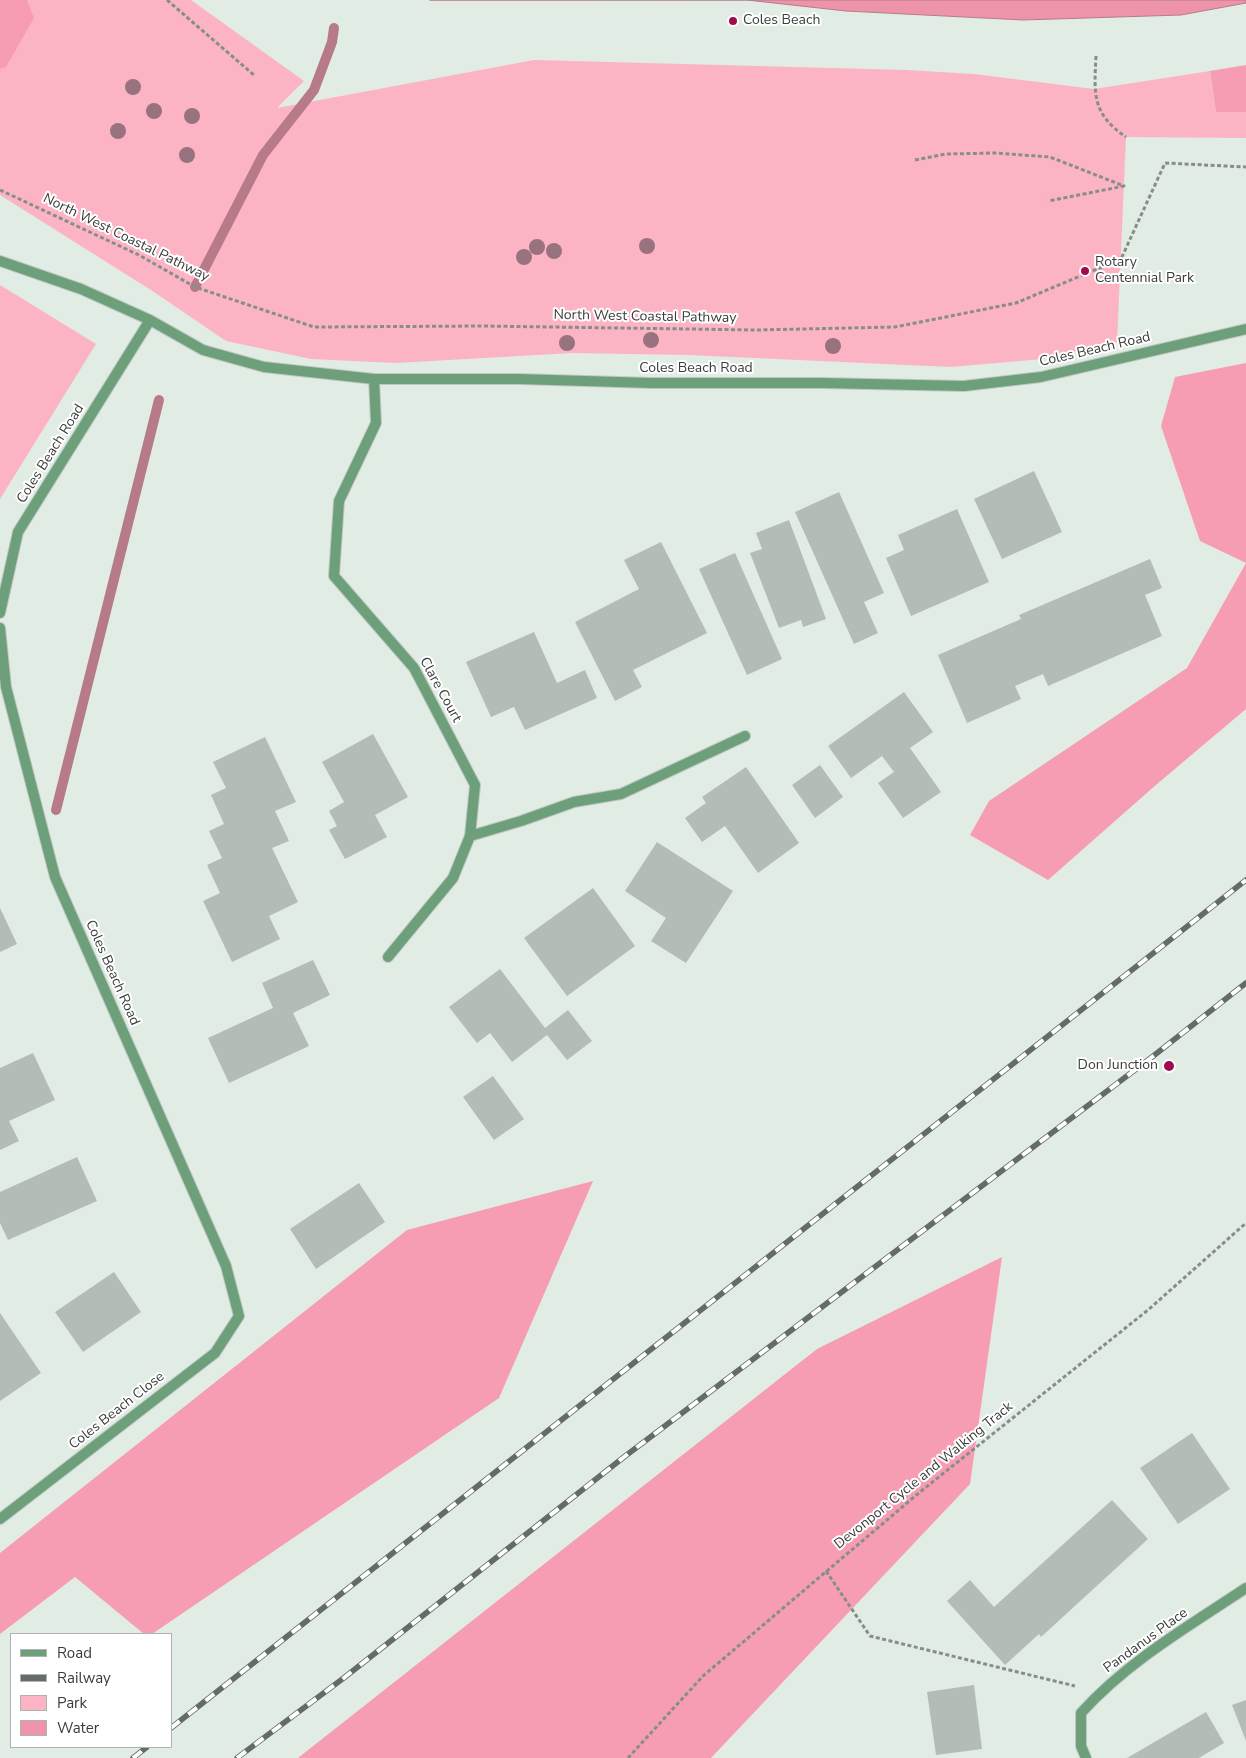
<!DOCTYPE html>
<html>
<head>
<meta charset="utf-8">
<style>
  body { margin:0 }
  #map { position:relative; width:1246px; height:1758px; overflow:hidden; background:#e1ece4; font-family:"Nunito Sans",sans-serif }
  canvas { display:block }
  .legend { position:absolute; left:10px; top:1633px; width:162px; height:115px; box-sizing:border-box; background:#fff; border:1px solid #b0b1b0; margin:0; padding:6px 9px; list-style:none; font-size:15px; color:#393d3a }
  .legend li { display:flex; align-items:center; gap:10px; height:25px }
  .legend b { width:25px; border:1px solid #b0b1b0 }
</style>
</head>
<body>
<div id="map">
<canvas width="1246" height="1758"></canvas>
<ul class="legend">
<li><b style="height:6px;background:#6d9f7a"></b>Road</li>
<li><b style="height:6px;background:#656b67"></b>Railway</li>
<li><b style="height:14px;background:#fcb4c5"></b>Park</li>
<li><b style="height:14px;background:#ed94aa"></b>Water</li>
</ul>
</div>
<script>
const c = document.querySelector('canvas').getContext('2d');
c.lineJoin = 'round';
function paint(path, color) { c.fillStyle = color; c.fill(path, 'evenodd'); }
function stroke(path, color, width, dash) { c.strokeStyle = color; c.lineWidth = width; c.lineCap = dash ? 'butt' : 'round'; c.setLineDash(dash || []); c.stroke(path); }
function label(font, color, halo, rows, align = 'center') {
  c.font = font + ' "Nunito Sans",sans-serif'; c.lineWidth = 4; c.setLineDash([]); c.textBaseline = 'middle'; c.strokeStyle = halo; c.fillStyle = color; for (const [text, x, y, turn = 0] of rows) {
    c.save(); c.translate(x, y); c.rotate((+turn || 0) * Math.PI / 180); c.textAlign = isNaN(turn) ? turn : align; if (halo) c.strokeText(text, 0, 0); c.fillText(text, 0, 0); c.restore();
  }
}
paint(new Path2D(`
  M0,0h191l113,81 -27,27 257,-48 372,10 68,4 120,15 116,-18 6,41h30v26l-120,-1 -9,205 -74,17 -92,8 -262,-12 -117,-2 -176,10 -85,-4 -85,-18 -72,-49 -154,-97z
  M0,285l96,59 -96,155z`), '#fcb4c5');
paint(new Path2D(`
  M0,0h27l7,18 -28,49 -6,2z
  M1246,65v47h-30l-6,-41z
  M1246,363v346l-89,75 -109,96 -78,-45 19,-34 198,-133 59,-105 -46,-22 -39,-115 14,-49z
  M593,1181l-94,217 -347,236h-8l-69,-57 -75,57v-81l407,-323z
  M1002,1257l-32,227 -259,274h-413l519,-409z`), '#f69cb3');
const water = new Path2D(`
  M430,0h816v3l-65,12 -158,5 -177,-9 -99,-11z`);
paint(water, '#ed94aa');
stroke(water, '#b77a88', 1);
stroke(new Path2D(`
  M195,287l68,-132 51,-65 18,-48 2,-14
  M56,810l103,-410`), '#b77a88', 10);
paint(new Path2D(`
  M1034,471l28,61 -60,27 -28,-60z
  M839,492l45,101 -20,9 14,31 -24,11 -59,-132z
  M957,509l32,73 -78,34 -25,-58 18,-8 -6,-15z
  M789,520l37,99 -23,8 -2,-7 -22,8 -29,-75 12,-4 -6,-16z
  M661,542l46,91 -74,37 9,17 -27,14 -40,-79 64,-33 -15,-29z
  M735,553l47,106 -35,16 -48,-106z
  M1150,559l12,29 -17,7 17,41 -114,50 -5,-12 -28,12 6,13 -54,24 -29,-68 83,-36 -2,-4z
  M534,632l23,51 28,-13 12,28 -72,32 -11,-23 -23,10 -25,-55z
  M904,692l29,40 -23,16 31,44 -38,26 -25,-35 16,-11 -12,-16 -31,22 -23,-32z
  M373,734l35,63 -33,18 12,22 -42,22 -16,-29 8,-4 -8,-15 15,-9 -22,-40z
  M265,737l31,65 -21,9 14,30 -17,7 26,54 -29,14 11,23 -48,23 -29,-61 17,-8 -13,-28 15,-7 -13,-27 15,-7 -13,-29 15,-7 -13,-26z
  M820,765l23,32 -28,21 -23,-33z
  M746,767l53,76 -41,30 -33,-47 -23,16 -17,-24 21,-15 -4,-6z
  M657,842l76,49 -47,72 -35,-22 15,-23 -41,-27z
  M593,888l42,58 -68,50 -43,-58z
  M0,908l17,36 -17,8z
  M313,960l17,35 -37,18 16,33 -80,37 -21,-45 65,-30 -11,-25z
  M500,969l45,59 23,-18 24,31 -25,19 -20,-25 -35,27 -22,-29 -13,10 -28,-36z
  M33,1053l22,47 -46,21 10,20 -19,9v-82z
  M493,1076l31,43 -30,21 -31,-43z
  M77,1157l20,44 -89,39 -8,-17v-31z
  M359,1183l26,39 -69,47 -26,-40z
  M114,1272l27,40 -58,40 -28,-40z
  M0,1313l41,60 -41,28z
  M1192,1433l38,56 -52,35 -38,-56z
  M1112,1500l36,39 -107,98 -2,-3 -34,31 -58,-64 23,-21 24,27z
  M974,1685l8,64 -46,6 -9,-63z
  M1246,1700v41l-14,-36z
  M1206,1712l18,31 -25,15h-72z`), '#b3bdb5');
const minor = new Path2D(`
  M0,261l81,28 69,31 53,30 61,17 110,12h145l132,4h170l143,3 77,-9 205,-48
  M374,379l2,44 -37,78 -5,75 80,92 61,117 -5,51 -17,42 -65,79
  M0,613l18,-81 132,-212
  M0,628l6,59 49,190 171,389 13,50 -24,37 -215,166
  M470,836l51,-15 53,-19 47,-8 124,-58
  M1086,1758l-5,-12v-33c47,-52 108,-87 165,-125`);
stroke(minor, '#bfc9c2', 12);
stroke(new Path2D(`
  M167,0l88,76
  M1096,56c-2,38 -4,58 30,81
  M915,160l31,-6 50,-1 54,4 74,29 -76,15
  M0,190l139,65 56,32 119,40 169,-1 273,4 139,-3 121,-24 105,-44 44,-96 81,4
  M826,1571l44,65 205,50
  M628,1758l75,-82 217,-184 228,-182 98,-87`), '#878e89', 3, [4, 2.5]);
stroke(minor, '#6d9f7a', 10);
const rail = new Path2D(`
  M171,1728l1075,-848
  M133,1758l14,-11
  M237,1758l108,-81 279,-220 528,-400 94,-74`);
stroke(rail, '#656b67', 5.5);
stroke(rail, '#fff', 4, [11]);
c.fillStyle = '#98727f';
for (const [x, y] of [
  [133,87],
  [154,111],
  [192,116],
  [118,131],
  [187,155],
  [647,246],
  [537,247],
  [554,251],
  [524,257],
  [651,340],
  [567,343],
  [833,346]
]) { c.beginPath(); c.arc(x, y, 8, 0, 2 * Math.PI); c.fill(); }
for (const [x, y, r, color] of [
  [733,21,5,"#a10a4d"],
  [1085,271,5,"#a10a4d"],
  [1169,1066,6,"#a10a4d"]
]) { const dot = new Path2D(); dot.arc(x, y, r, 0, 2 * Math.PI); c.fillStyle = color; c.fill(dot); stroke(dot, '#fff', 2); }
label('14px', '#393d3a', '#fff', [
  ["Coles Beach",743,21],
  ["Rotary",1095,263],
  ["Centennial Park",1095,279],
  ["Don Junction",1158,1066,"right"]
], 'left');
label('14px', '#393d3a', '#fff', [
  ["North West Coastal Pathway",126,238,26],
  ["North West Coastal Pathway",645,317,1],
  ["Coles Beach Road",1095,350,-13],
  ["Coles Beach Road",696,369],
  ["Coles Beach Road",51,454,-58],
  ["Clare Court",440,690,61],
  ["Coles Beach Road",112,973,66],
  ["Coles Beach Close",117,1411,-38],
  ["Devonport Cycle and Walking Track",924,1476,-39],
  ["Pandanus Place",1146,1641,-36]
]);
</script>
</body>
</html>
